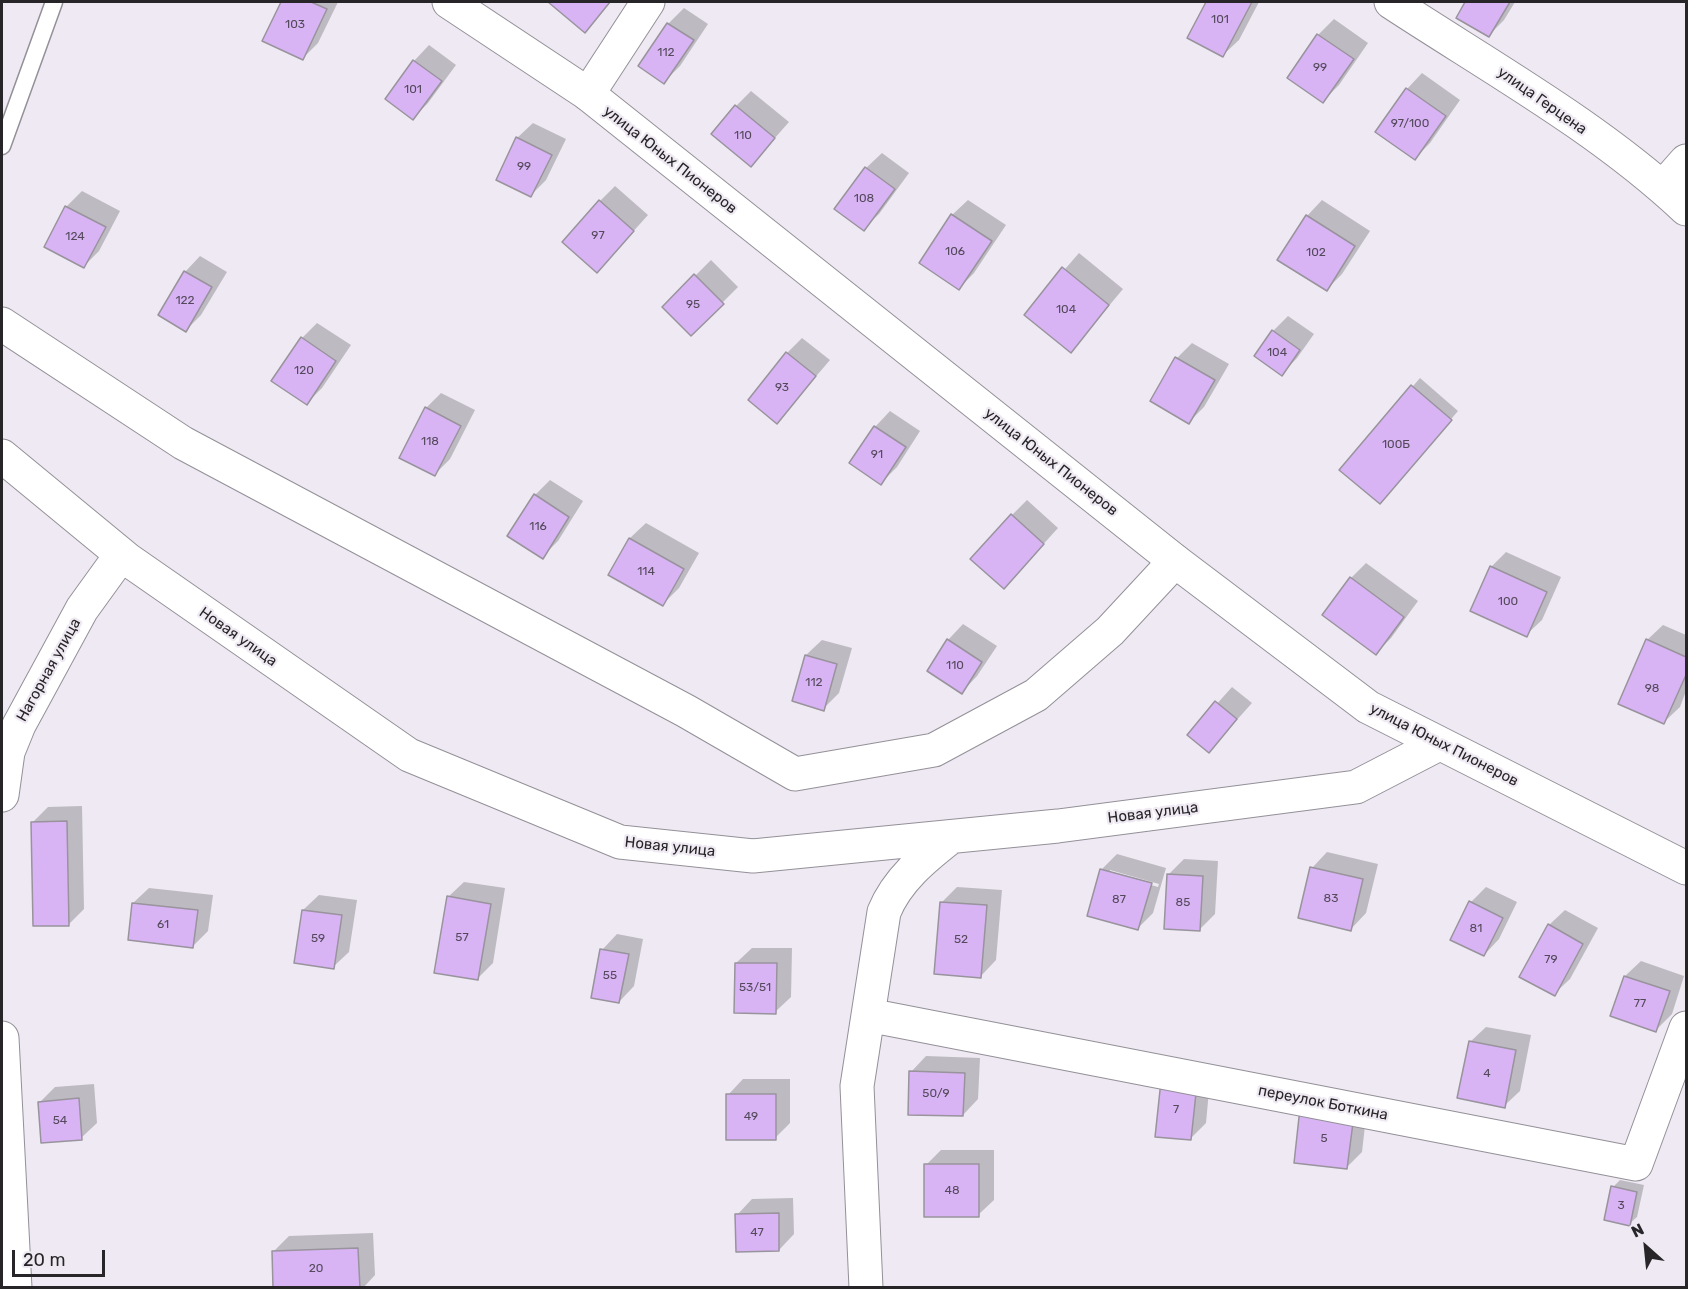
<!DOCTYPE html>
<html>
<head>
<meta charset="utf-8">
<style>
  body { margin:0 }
  #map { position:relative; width:1688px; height:1289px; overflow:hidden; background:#eee9f2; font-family:Rubik,sans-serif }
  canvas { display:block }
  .frame { position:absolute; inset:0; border:3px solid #272528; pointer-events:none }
  .north { position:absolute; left:1616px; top:1217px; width:60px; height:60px; -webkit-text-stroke:4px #eee9f2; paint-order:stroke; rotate:333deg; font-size:16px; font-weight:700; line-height:24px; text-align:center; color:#272528 }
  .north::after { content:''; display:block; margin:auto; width:21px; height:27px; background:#272528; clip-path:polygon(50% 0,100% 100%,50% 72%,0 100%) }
  .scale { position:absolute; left:12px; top:1250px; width:93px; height:27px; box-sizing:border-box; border:3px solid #272528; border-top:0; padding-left:8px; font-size:18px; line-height:21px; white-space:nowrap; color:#272528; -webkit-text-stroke:4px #eee9f2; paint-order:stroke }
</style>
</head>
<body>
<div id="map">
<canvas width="1688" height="1289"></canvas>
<div class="frame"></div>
<div class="north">N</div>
<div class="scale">20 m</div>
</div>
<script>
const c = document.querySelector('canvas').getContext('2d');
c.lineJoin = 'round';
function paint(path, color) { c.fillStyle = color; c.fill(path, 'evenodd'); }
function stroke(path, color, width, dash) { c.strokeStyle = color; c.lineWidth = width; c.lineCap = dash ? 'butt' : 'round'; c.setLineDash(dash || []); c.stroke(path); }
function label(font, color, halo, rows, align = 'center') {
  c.font = font + ' Rubik,sans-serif'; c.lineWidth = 4.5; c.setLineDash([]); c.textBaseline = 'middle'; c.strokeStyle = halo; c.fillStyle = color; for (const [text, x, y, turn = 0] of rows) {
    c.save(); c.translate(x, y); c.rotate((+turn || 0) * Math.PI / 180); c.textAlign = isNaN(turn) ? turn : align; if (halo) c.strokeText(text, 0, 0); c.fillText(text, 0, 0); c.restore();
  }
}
paint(new Path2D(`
  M283,2h55l-20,41 -16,16 -38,-19z
  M550,2h61l-26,29z
  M1208,2h51l-20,38 -16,15 -34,-18z
  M1467,2h48l-11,18 -15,15 -31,-18z
  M684,8l24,16 -28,42 -16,16 -24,-16 28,-42z
  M1334,19l34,24 -29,42 -16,16 -34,-24 29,-42z
  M429,45l27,20 -28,38 -15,15 1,-57z
  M1422,73l38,27 -30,43 -15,15 -8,-69z
  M751,91l38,31 -38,43 -15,-59z
  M533,123l33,16 -20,41 -15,15 -14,-57z
  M882,153l27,20 -30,41 -16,15 3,-61z
  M615,186l33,29 -36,40 -12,-54z
  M82,191l38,20 -21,40 -15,15 -38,-20 20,-39z
  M968,200l38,25 -32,48 -15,15 -7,-73z
  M1322,200l48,31 -28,43 -15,15 -20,-73z
  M1079,253l44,36 -52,62 -45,-37z
  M200,256l27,16 -26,43 -15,15 -1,-58z
  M711,260l27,27 -47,47 -27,-27z
  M1288,316l26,18 -17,24 -15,16 -9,-43z
  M317,323l34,22 -29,43 -16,16 -4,-66z
  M802,338l28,22 -53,62 10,-69z
  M1192,343l37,21 -25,43 -15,15 -12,-64z
  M1420,378l38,33 -71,84 -46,-25z
  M441,393l34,17 -25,49 -15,15 -9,-66z
  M890,411l30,20 -23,36 -16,16 -6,-56z
  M550,480l33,21 -25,40 -16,16 -7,-62z
  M1027,500l31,28 -39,43 -7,-56z
  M646,523l53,30 -20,35 -16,16 -53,-30 20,-36z
  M1506,552l55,25 -19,43 -16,15 -35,-68z
  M1366,563l52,38 -27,37 -15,15 -25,-75z
  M963,624l34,22 -20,30 -15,16 -14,-52z
  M1663,625l23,10v56l-6,16 -16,15 -17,-82z
  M822,640l30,8 -13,45 -16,16 -17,-54z
  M1232,687l20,16 -43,48 -20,-16z
  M82,806l2,103 -15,15 -37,-101 16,-16z
  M1327,852l51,12 -12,49 -15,16 -39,-61z
  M1117,854l49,14 -13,45 -15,15 -37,-58zM1110,870l49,14 -1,3 -48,-14z
  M1184,859l34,2 -3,53 -16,16 -31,-55z
  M464,882l41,6 -12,75 -16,16 -29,-82z
  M957,887l45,3 -6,70 -15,16 -39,-74z
  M1486,887l31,15 -18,37 -15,16 -13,-53z
  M149,888l64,7 -5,36 -15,15 -60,-43z
  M319,895l38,5 -8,52 -16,15 -30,-57z
  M1565,910l33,18 -28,51 -16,15 -5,-69z
  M617,934l26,5 -9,47 -15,16 -17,-52z
  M752,948h40l-1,49 -16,15 -39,-49z
  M1641,961l43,15 -12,38 -16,16 -31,-54z
  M1486,1027l45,8 -11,56 -16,15 -34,-64z
  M926,1056l54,2 -2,41 -15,16 -52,-43z
  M1211,1069l-5,54 -15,15 -34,-3z
  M743,1079h47v44l-15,15 -47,-43z
  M94,1084l3,39 -16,15 -41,-36 15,-15z
  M1317,1093l51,6 -6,53 -16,16z
  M941,1150h53v50l-16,15 -52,-50z
  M1620,1180l24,5 -7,32 -8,7 -16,-37z
  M793,1198l1,36 -15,16 -42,-35 15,-16z
  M373,1233l2,42 -12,13h-88l-2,-36 16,-16z`), '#0003');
const building = new Path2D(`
  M281,2h30l16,7 -24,51 -41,-19z
  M548,2h62l-25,31z
  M1206,2h46l-29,55 -36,-19z
  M1465,2h45l-21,35 -33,-19z
  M667,23l27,17 -30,44 -26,-18z
  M1317,34l37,25 -31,44 -36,-25z
  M413,60l29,21 -29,39 -28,-21z
  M1406,88l40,28 -31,44 -40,-28z
  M735,105l40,33 -24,29 -40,-33z
  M516,137l36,18 -21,42 -35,-17z
  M865,167l30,22 -31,42 -30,-22z
  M599,200l35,31 -37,42 -35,-31z
  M65,206l41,21 -22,41 -40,-21z
  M951,214l41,27 -33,49 -40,-27z
  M1306,215l49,31 -28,45 -50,-31z
  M1062,267l47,38 -38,48 -47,-38z
  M184,271l28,16 -26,45 -28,-17z
  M694,274l30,30 -33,32 -29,-29z
  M1272,330l28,20 -18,26 -28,-20z
  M301,337l35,24 -29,44 -36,-24z
  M786,352l30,24 -39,48 -29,-24z
  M1175,357l40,23 -26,44 -39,-23z
  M1411,385l41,35 -72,84 -41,-34z
  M425,407l36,19 -26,50 -36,-18z
  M874,426l32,21 -25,38 -32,-22z
  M534,494l35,23 -26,42 -36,-23z
  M1011,514l33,30 -40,45 -34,-30z
  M629,538l55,31 -21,37 -55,-31z
  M1490,566l57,26 -20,45 -57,-26z
  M1350,577l54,40 -28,38 -54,-40z
  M947,639l35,23 -20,32 -35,-23z
  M1646,639l40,18v18l-22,49 -46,-20z
  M805,655l32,9 -13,47 -32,-10z
  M1215,701l22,18 -28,34 -22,-18z
  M67,821l2,105h-36l-2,-104z
  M1310,867l53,12 -12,52 -53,-13z
  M1100,869l52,14 -14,47 -51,-14z
  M1167,874l36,2 -3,55 -36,-2z
  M447,896l44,8 -13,76 -44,-7z
  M1469,901l34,17 -19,38 -34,-16z
  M940,902l47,3 -6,73 -47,-4z
  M132,903l66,7 -5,38 -65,-8z
  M302,910l40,5 -8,54 -40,-6z
  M1548,924l35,20 -28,52 -36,-19z
  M600,949l29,5 -10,49 -28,-5z
  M735,963h42l-1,51 -42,-1z
  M1624,976l46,15 -14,41 -46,-16z
  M1469,1041l47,9 -11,58 -48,-10z
  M909,1071l56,2 -2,43 -55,-1z
  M1161,1081l36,3 -6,56 -36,-3z
  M726,1094h50v46h-50z
  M79,1098l3,42 -41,3 -3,-41z
  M1300,1108l54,7 -7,54 -53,-6z
  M924,1164h55v53h-55z
  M1611,1186l26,6 -7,34 -26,-6z
  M779,1213v38l-43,1 -1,-38z
  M358,1248l2,40h-87l-1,-37z`);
paint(building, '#d8b4f4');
stroke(building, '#98939c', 1.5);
const service = new Path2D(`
  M2,146l52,-144`);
const minor = new Path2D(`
  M1391,2c99,65 209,126 295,207
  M588,94l60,-92
  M1663,187l23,-26
  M2,324l181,119 503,268 109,63 139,-24 102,-55 74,-64 65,-70
  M2,456l125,103 282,196 211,87 133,14 305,-30 298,-39 83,-43
  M2,795l6,-43 11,-27 63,-116 39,-54
  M868,1015l768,149 50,-136
  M2,1038l13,250
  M866,1288l-9,-202 27,-174c13,-32 40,-54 67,-75`);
const secondary = new Path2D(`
  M449,2l139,92 587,467 193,146 318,161`);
stroke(service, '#949098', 19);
stroke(minor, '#949098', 35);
stroke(secondary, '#949098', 35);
stroke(service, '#fff', 16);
stroke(minor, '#fff', 33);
stroke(secondary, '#fff', 33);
label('12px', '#53495b', null, [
  ["101",1220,20],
  ["103",295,25],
  ["112",666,53],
  ["99",1320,68],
  ["101",413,90],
  ["97/100",1410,124],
  ["110",743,136],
  ["99",524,167],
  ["108",864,199],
  ["97",598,236],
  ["124",75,237],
  ["106",955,252],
  ["102",1316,253],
  ["122",185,301],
  ["95",693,305],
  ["104",1066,310],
  ["104",1277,353],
  ["120",304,371],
  ["93",782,388],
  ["118",430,442],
  ["100Б",1396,445],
  ["91",877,455],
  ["116",538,527],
  ["114",646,572],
  ["100",1508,602],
  ["110",955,666],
  ["112",814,683],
  ["98",1652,689],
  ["83",1331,899],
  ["87",1119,900],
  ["85",1183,903],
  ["61",163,925],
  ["81",1476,929],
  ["57",462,938],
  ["59",318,939],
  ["52",961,940],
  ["79",1551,960],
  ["55",610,976],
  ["53/51",755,988],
  ["77",1640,1004],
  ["4",1487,1074],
  ["50/9",936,1094],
  ["7",1176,1110],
  ["49",751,1117],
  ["54",60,1121],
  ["5",1324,1139],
  ["48",952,1191],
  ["3",1621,1206],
  ["47",757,1233],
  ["20",316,1269]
]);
label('15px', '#272528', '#eee9f2', [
  ["улица Герцена",1542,101,35],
  ["улица Юных Пионеров",670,160,38],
  ["улица Юных Пионеров",1051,462,38],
  ["Новая улица",238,637,35],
  ["Нагорная улица",49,670,-61],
  ["улица Юных Пионеров",1444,745,27],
  ["Новая улица",1153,813,-7],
  ["Новая улица",670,847,6],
  ["переулок Боткина",1323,1103,11]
]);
</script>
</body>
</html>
